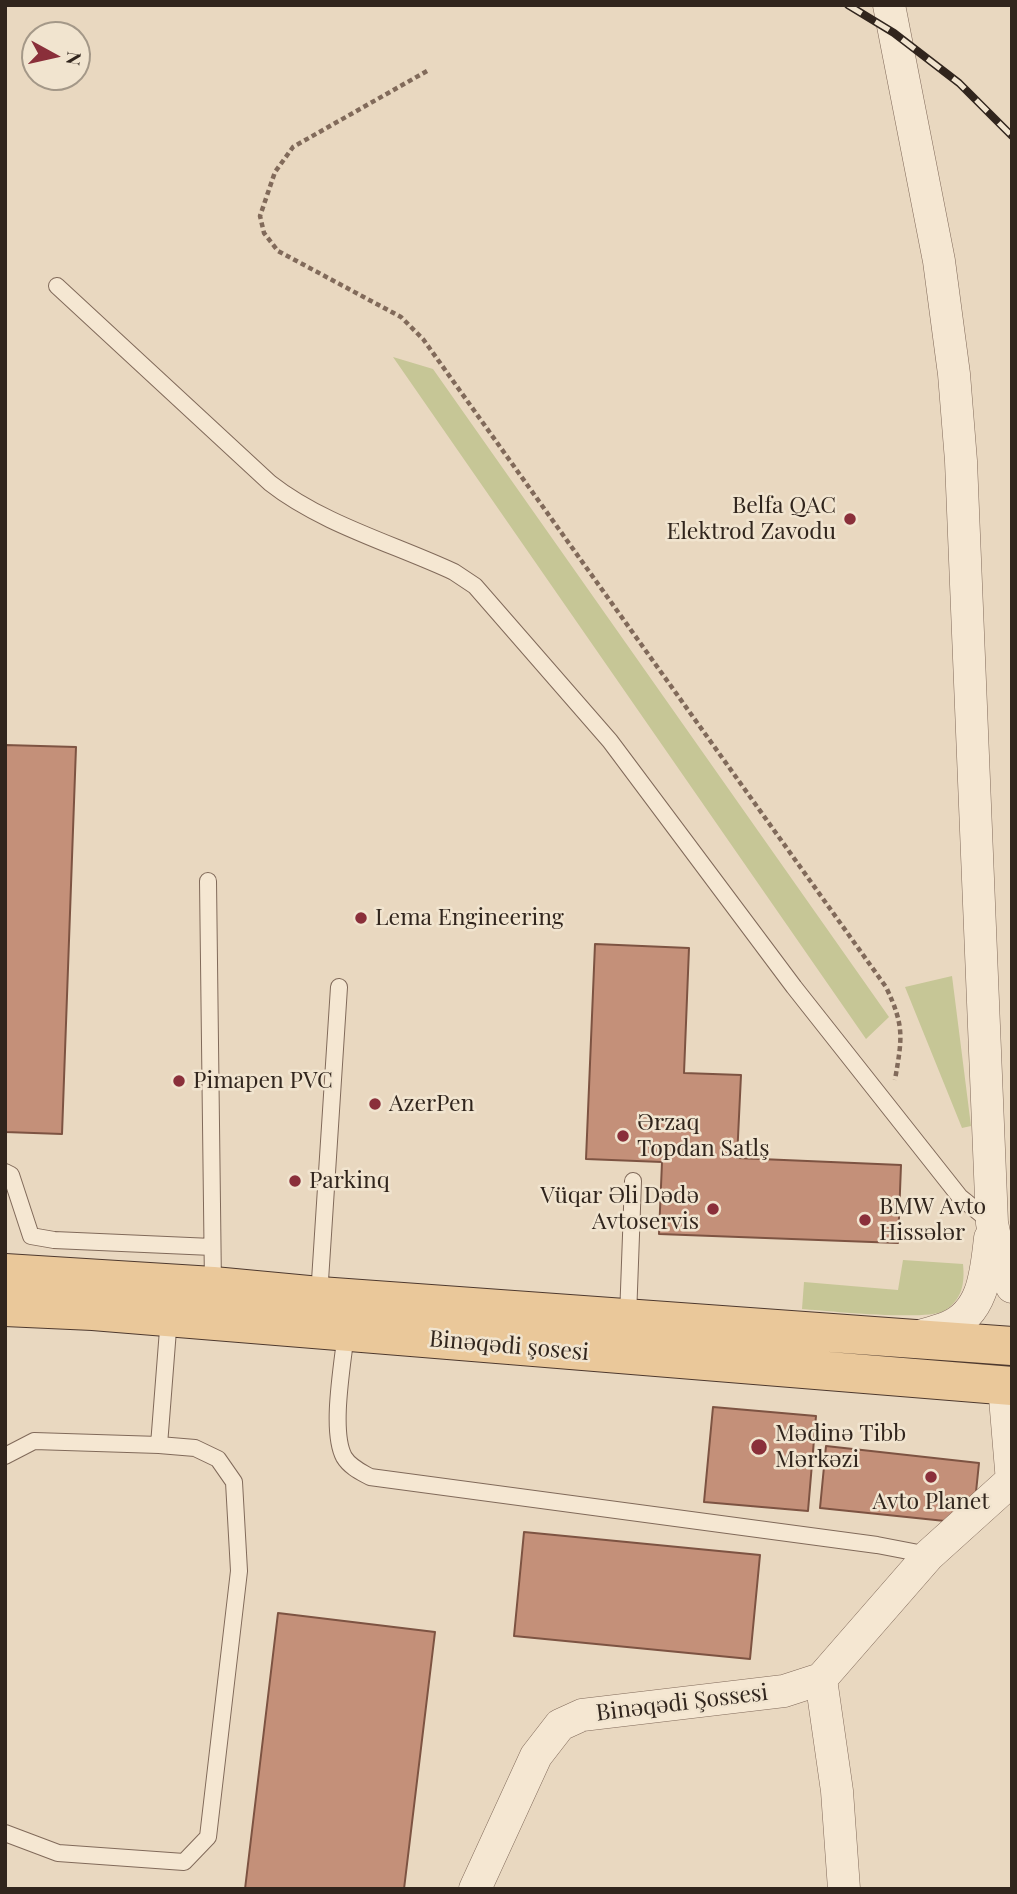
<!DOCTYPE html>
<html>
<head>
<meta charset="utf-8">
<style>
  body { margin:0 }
  #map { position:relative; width:1017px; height:1894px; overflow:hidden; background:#e9d8c0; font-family:"Playfair Display",serif }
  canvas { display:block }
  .frame { position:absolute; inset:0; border:7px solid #31251d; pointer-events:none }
  .north { position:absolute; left:21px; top:21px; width:70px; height:70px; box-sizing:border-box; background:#f1e4cf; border:2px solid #a49888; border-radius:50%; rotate:98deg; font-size:19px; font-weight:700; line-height:28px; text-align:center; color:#31251d }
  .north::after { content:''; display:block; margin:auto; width:24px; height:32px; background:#8a2f3a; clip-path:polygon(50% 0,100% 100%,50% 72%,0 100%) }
</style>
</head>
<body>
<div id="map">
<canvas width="1017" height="1894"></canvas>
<div class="frame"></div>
<div class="north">N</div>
</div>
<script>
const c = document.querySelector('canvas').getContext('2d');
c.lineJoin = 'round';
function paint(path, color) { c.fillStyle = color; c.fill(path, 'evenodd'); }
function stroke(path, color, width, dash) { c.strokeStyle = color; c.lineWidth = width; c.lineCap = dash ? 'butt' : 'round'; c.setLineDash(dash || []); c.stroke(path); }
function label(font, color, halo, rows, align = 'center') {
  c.font = font + ' "Playfair Display",serif'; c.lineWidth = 5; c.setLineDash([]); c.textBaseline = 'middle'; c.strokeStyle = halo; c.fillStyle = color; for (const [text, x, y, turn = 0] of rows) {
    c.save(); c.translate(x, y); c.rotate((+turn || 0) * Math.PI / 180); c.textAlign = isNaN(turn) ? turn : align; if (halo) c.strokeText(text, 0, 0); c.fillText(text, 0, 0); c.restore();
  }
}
paint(new Path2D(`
  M393,357l40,12 456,648 -23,22z
  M952,976l19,150 -9,2 -57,-141z
  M903,1260l60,4c2,20 -1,36 -19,47 -18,10 -116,0 -142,-2l2,-27 94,8z`), '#c6c696');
const building = new Path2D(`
  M5,745l71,2 -14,387 -57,-2z
  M595,944l94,4 -5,125 57,2 -4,83 164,7 -3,78 -239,-9 3,-72 -76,-3z
  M713,1407l103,9 -8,95 -104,-9z
  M826,1446l153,17 -3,29 -31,29 -125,-13z
  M524,1532l236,23 -10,104 -236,-23z
  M278,1613l157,19 -31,257h-159z`);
paint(building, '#c49079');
stroke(building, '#7d5342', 2);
const service = new Path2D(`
  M57,286l213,197c52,41 124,61 184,89l21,14 135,155 184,246 166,210 32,26
  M208,881l5,405
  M5,1172l6,3 20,61 23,4 158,7
  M319,1296l20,-309
  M628,1317l5,-136
  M346,1332c-3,30 -16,99 -2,125 6,10 17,15 26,20l507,68 52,10
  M5,1456l29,-15 125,4
  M5,1833l53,20 126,9 24,-25 31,-266 -5,-89 -16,-23 -23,-11 -36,-3 10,-128`);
const minor = new Path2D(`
  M889,5l50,256 15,113 7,87 31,762 9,43 11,21
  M916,1337c10,-3 22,-6 32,-10 36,-15 38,-55 42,-89
  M1004,1386l8,96
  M821,1679l16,112 7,98
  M475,1889l61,-133 24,-31 22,-10 202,-24 37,-12 108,-124 82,-74`);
const primary = new Path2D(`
  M5,1273l208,13 106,10 693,50
  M5,1307l88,4 919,75`);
stroke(service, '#816a5a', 18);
stroke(minor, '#816a5a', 33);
stroke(primary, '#4e392e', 40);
stroke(new Path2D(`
  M427,71l-134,76 -18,25 -15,44 4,17 14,18 123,66 22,22 463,648c19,40 16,51 9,93`), '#816a5a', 4.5, [5, 3.5]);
stroke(service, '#f5e7d2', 16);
stroke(minor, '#f5e7d2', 32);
stroke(primary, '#eac89a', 38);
const rail = new Path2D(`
  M848,5l46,28 65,50 53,53`);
stroke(rail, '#31251d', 8);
stroke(rail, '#f1e4cf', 5, [16]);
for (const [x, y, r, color] of [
  [850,519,7,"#8a2f3a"],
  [361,918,7,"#8a2f3a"],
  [179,1081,7,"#8a2f3a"],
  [375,1104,7,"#8a2f3a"],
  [623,1136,7,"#8a2f3a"],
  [295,1181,7,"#8a2f3a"],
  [713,1209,7,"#8a2f3a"],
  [865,1220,7,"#8a2f3a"],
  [759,1447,9,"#8a2f3a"],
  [931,1477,7,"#8a2f3a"]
]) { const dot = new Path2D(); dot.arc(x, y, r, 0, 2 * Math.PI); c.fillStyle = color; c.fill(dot); stroke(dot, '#f1e4cf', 2.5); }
label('23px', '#31251d', '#f1e4cf', [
  ["Belfa QAC",836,506,"right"],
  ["Elektrod Zavodu",836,532,"right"],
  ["Lema Engineering",375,918],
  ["Pimapen PVC",193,1081],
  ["AzerPen",389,1104],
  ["Ərzaq",637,1123],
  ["Topdan Satlş",637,1149],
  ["Parkinq",309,1181],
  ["Vüqar Əli Dədə",699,1196,"right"],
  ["Avtoservis",699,1222,"right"],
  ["BMW Avto",879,1207],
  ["Hissələr",879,1233],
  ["Mədinə Tibb",775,1434],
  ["Mərkəzi",775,1460],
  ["Avto Planet",931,1502,"center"]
], 'left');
label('23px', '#31251d', '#f1e4cf', [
  ["Binəqədi şosesi",509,1346,5],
  ["Binəqədi Şossesi",682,1703,-7]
]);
</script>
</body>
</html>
